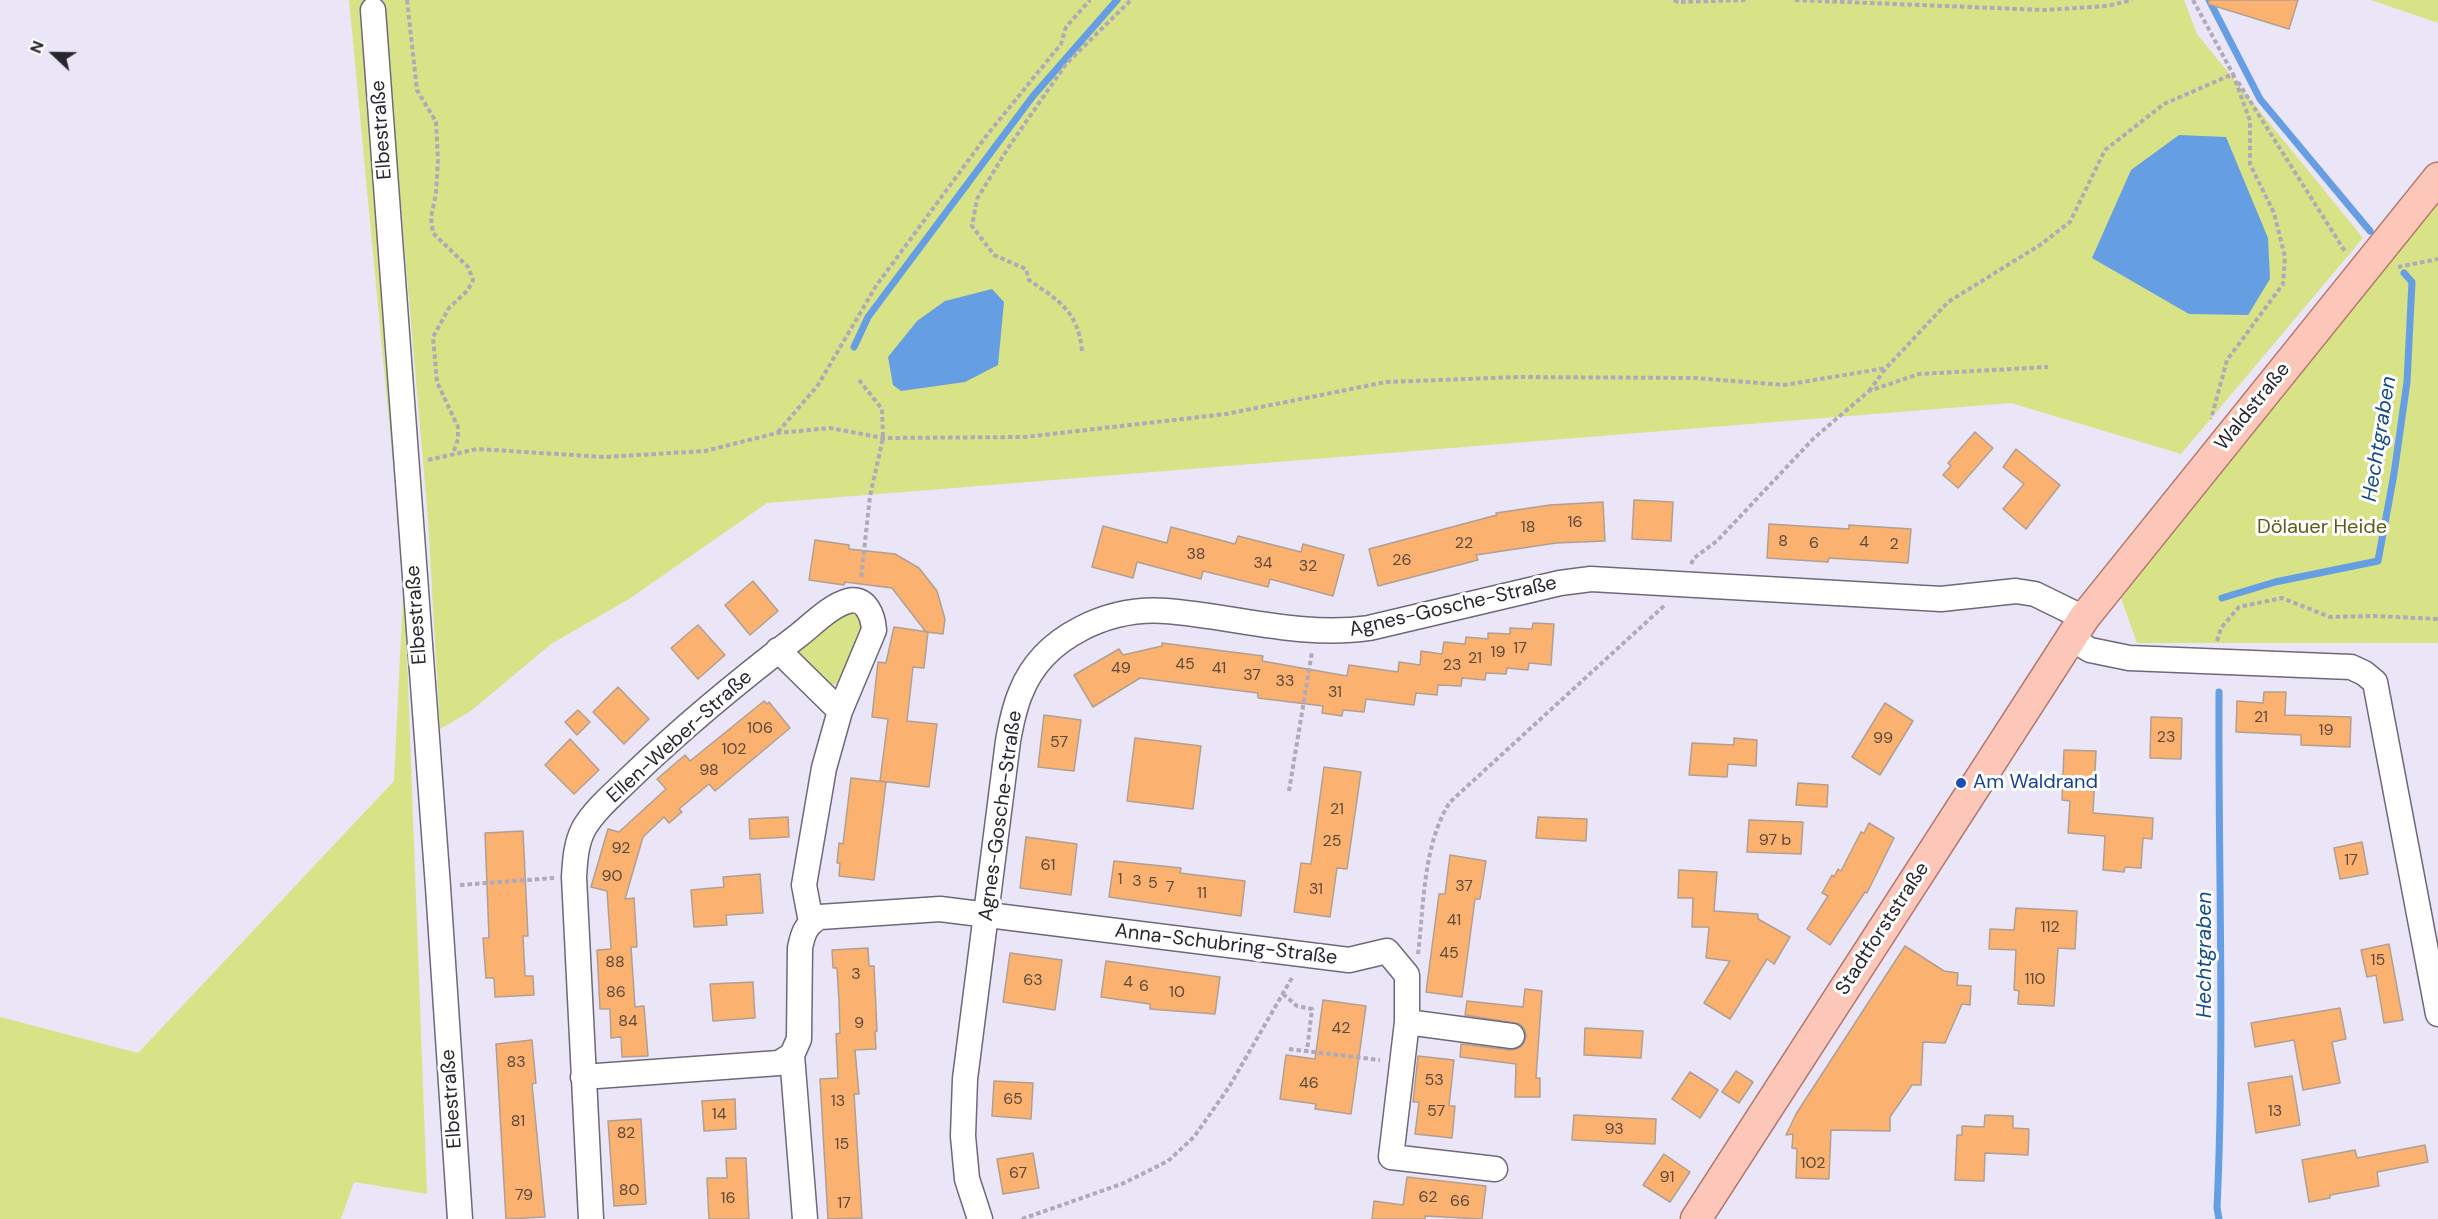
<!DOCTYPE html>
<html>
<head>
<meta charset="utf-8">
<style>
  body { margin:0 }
  #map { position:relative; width:2438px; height:1219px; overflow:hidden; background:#ebe5f8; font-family:"DM Sans",sans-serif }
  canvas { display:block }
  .north { position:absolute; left:24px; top:24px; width:60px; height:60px; -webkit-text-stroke:4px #fff; paint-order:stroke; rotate:292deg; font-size:16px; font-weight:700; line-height:24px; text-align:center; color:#28262d }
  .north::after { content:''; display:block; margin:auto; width:21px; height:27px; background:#28262d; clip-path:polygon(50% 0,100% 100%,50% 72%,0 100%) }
</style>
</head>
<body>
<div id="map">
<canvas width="2438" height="1219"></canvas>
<div class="north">N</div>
</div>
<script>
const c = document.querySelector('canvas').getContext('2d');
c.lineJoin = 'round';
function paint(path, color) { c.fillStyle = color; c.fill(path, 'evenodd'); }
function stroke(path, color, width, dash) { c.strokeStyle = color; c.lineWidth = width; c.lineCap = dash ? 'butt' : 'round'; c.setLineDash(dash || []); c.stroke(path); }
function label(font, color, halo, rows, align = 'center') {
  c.font = font + ' "DM Sans",sans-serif'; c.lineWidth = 6; c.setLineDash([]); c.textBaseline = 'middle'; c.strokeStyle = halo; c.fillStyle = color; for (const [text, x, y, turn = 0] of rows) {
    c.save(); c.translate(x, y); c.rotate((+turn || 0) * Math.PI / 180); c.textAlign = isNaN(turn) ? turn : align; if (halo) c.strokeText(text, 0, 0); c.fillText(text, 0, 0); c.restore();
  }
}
paint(new Path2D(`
  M349,0h23l37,508 -12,-2z
  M383,0h1801l13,34 166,204 -182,216 -170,-51 -1244,100 -138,96 -78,45 -80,67 -31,18 -12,-210z
  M2371,0h67v23z
  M2438,197v446h-301l-16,-45z
  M404,575l23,619 -73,-12 -13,37h-341v-202l138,36 256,-272z
  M854,612l7,4 4,9 -23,55 -10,6 -34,-32 4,-12 40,-27z`), '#d8e286');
paint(new Path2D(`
  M2179,135l47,2 42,101 2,41 -22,36 -59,-1 -97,-56 39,-88z
  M992,289l12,13 -6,63 -33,17 -64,9 -8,-6 -5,-28 29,-36 28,-20z`), '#669ee4');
stroke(new Path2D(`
  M2209,0l51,99 110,132
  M854,347l14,-30 165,-221 84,-96
  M2222,598l53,-16 103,-21 16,-87 13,-92 5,-100 -8,-9
  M2219,692c-1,172 6,343 -2,516l2,11`), '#669ee4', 7);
const building = new Path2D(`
  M2209,0h89l-9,29 -81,-25z
  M1975,432l18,16 -35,40 -15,-13 8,-9 -3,-3z
  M2016,449l44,36 -34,44 -23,-20 21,-25 -21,-17z
  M1634,500l39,2 -2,39 -39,-2z
  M1603,502l2,39 -49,2 -80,12 2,5 -100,26 -9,-37 128,-34 -1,-2 54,-8z
  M1769,524l80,5v-4l62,4 -3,34 -79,-5 -1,4 -61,-4z
  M1103,526l64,17 4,-16 64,17 3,-8 63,16 2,-8 41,11 -11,41 -63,-17 -2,8 -65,-16 -2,8 -64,-17 -4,16 -41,-11z
  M815,540l34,5v4l46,5 24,14 18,23 8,28 -2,15 -17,-2 -34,-44 -47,-6 -1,3 -35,-5z
  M753,581l25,30 -28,24 -25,-30z
  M1533,623l21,1 -3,41 -22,-2 -1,7 -21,-2 -1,6 -20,-1 -1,7 -23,-2 -1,8 -23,-1 -1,10 -21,-2 -2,12 -48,-6 -2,13 -21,-2 -1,6 -20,-3 1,-7 -65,-8v-5l-118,-15 -47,29 -19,-32 45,-26 4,6 39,-9v-3l101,13 -1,5 85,15 2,-11 49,7 1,-10 21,3 1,-14 21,3 2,-12 21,2 1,-7 22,2v-6l22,1v-6l22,1z
  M698,625l27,30 -27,24 -27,-31z
  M894,627l34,5 -4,36 -11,-1 -6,54 30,3 -8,63 -49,-6 8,-62 -16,-2 6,-55 8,1z
  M618,687l31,32 -25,25 -31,-32z
  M2264,692h22l-1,23 66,2 -1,30 -49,-2v-10l-65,-3 1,-31 26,2z
  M764,701l3,3 2,-2 21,26 -75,63 -6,-7 -30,25 3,3 -13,11 -5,-6 -21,20 -18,62 9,-1 3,49h-6l4,60 9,-1 4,50 -26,1 -1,-20 -10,1 -1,-29h-10l-3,-59 14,-1 -4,-58 -16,-4 17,-58 11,3 47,-43 -9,-10 28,-24 5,6z
  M1885,703l28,18 -33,54 -28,-18z
  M578,710l12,12 -13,13 -12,-13z
  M1044,715l37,5 -7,51 -36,-4z
  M2151,717l31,1 -1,41 -31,-1z
  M1135,738l66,8 -8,63 -66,-8z
  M1734,738l23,2 -1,26 -28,-2 -1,13 -38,-2 3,-32 42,2z
  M570,739l29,31 -25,24 -29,-29z
  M2064,750l32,1 -3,62 60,5 -1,21 -9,-1 -2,30 -16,-1 -1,5 -21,-2 2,-34 -37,-3 2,-32 -8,-1z
  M1324,767l37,5 -14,97 -10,-1 -7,49 -36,-5 7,-49 10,1z
  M851,778l35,4 -12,98 -35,-4 1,-13h-3l2,-20 4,1z
  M1798,783l30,2 -1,22 -31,-2z
  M788,817l1,20 -39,2 -1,-20z
  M1538,817l49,2 -1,22 -50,-3z
  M1749,820l54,2 -2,32 -54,-2z
  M1869,823l25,15 -27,55 -2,-1 -35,53 -23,-16 21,-33 -6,-3 10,-18 2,2 4,-8 3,2 20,-39 3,1z
  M523,831l5,105h-5l2,40h8l1,19 -39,2 -1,-19h-8l-3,-40h6l-4,-105z
  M1026,837l51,7 -6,51 -51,-7z
  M2362,842l6,32 -28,5 -6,-31z
  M1450,855l36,6 -6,38h-5l-13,98 -36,-5 13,-98h6z
  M1114,861l67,7 -1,5 65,8 -4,35 -132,-19z
  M1679,870l38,2 -3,39 44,3v5l32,18 -16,27 -7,-5 -37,60 -26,-16 26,-42 -24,-3 3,-31h-17l1,-29h-15z
  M760,874l3,39 -37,2 1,10 -33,2 -3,-37 33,-3 -1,-10z
  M2016,908l61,3 -2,38 -17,-1 -4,58 -36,-2 1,-13 -5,-1 2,-40 -27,-1 1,-20 24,1z
  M2389,944l14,76 -19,3 -8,-48 -9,2 -6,-27z
  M1905,946l39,25 14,2 -1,12 14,1 -1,19 -8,-1 -17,39 -22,-1 -2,43h-9l-22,32v14l-59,-1 -2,49 -33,-1 1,-29 -5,-1 1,-14 -7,1 10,-21z
  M868,948l1,18h5l3,65 -2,1 1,17 -21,1 4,44h-5l8,124 -34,1 -8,-140 18,-1 -2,-44 4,-1 -1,-32 -2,-33h-4l-1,-18z
  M1010,953l52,7 -7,50 -52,-8z
  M1106,961l114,16 -5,37 -65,-5v-5l-49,-7z
  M753,982l2,36 -42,3 -3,-37z
  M1525,989l17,2 -6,87h4v19h-25l1,-33 -56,-7 1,-13 49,6 7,-1 6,-4 3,-8 -1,-7 -5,-6 -55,-9 2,-14 56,6z
  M1323,1000l43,6 -15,108 -36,-5 1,-5 -36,-5 6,-44 29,4z
  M2340,1008l6,31 -14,3 8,41 -37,7 -9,-50 -39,7 -4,-24z
  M1585,1028l58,3 -2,27 -57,-3z
  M532,1040l4,43 -4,1 13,133 -39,2 -10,-175z
  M1418,1056l36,4 -5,46h6l-3,32 -37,-4 4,-32h-6z
  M1736,1071l17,11 -14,21 -17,-11z
  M1690,1072l28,18 -18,28 -28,-19z
  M2292,1076l8,49 -44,8 -8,-50z
  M994,1081l39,2 -2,36 -39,-3z
  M735,1099l1,30 -32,2 -2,-30z
  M1574,1115l82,4 -1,25 -83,-4z
  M1985,1115l28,1v12l16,1 -1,26 -43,-2 -1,28 -29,-1 2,-45h5v-9l22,1z
  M641,1119l5,85 -32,2 -6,-85z
  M2425,1145l3,17 -51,10 2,14 -49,9v3l-21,4 -7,-42 53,-10 2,8z
  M1033,1153l6,35 -36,6 -6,-35z
  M1664,1154l26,18 -20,30 -27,-17z
  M726,1158h20l3,61h-40l-2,-41h20z
  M1407,1177l79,9 -4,33 -57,-3v3h-53l2,-18 29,4z`);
paint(building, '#fbb16f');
stroke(building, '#b0a093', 1.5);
const minor = new Path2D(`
  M373,10l65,877 22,332
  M2070,638l20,12 39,8 222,9 13,6 11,9 63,332
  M778,650l62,61
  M1407,1022l105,14
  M583,1077l196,-14 13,-8
  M591,1219l-17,-342c1,-17 2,-34 10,-49 12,-20 31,-35 47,-51 52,-50 110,-98 168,-142 14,-11 31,-29 49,-34 18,-5 25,15 26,29l-34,81 -16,57 -20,117 7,37
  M805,1219l-13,-164 7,-16 1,-91c3,-15 6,-24 20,-31l120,-8 409,51 38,-9 20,24v47l-16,135 104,12
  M980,1219l-13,-40 -4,-43 2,-57 43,-338c3,-17 6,-33 13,-49 22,-56 88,-85 145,-81 68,5 135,27 203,17l191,-45 31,-4 350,20 75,-8 19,3 49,24`);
const major = new Path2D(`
  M1696,1219l388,-601 354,-440`);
stroke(minor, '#6d6979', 27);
stroke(major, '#b07569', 33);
stroke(new Path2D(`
  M407,0l10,90 19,32 2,38 -2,33 -5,25 2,15 35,34 5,13 -5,10 -19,18 -16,29 4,45 21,45v12l-5,15
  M1674,0l4,2 69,-2
  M1795,0l249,10 63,-4 25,-6
  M2193,0l41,76
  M2238,82l108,171
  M2398,267l40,-8
  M1082,351c-4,-40 -23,-50 -53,-71l-3,-11 -32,-14 -22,-29 5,-27 33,-54 56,-81 65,-64
  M859,380l23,29 1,29 -13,58 -9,83
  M1869,391l17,-23 62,-66 92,-57 30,-23 35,-72 59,-46 69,-30 17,47v43l24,49 11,44 -2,27 -56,76 -16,59
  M778,432l40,-47 58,-99 111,-151 74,-91 5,-17 24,-27
  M428,460l49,-11 128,8 100,-6 72,-18 53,-5 53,10 142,-1 201,-23 160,-32 132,-5 177,1 90,7 101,-17
  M1691,564l3,-6 23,-17 97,-103 55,-47 50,-17 129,-7
  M2217,641l4,-13 18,-21 43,-9 48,19 45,-1 63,3
  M1289,791l23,-139
  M460,885l94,-7
  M1418,954c6,-49 5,-110 32,-152l215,-197
  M1283,994l14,12 15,3 -5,42
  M1289,1049l91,11
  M1022,1219l102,-36 44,-22 26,-24 35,-50 64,-111`), '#afaab9', 4, [4.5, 3]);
stroke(minor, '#fff', 24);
stroke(major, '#fcc6b9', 30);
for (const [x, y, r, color] of [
  [1961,783,6,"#1a4fb4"]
]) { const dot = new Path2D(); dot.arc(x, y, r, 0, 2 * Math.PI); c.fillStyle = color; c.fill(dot); stroke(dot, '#fff', 2); }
label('16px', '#5d493e', null, [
  ["16",1575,523],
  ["18",1528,528],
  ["8",1783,542],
  ["4",1864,543],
  ["22",1464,544],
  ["6",1814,544],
  ["2",1894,545],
  ["38",1196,555],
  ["26",1402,561],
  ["34",1263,564],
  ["32",1308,567],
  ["17",1520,649],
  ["19",1498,653],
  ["21",1475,659],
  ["45",1185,665],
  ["23",1452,666],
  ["49",1121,669],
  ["41",1219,669],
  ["37",1252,676],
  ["33",1285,682],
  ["31",1335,693],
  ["21",2261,718],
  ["106",760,729],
  ["19",2326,731],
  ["23",2166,738],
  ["99",1883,739],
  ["57",1059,743],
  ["102",734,750],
  ["98",709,771],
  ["21",1337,810],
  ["97 b",1775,841],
  ["25",1332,842],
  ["92",621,849],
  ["17",2351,861],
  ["61",1048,866],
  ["90",612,877],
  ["1",1120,880],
  ["3",1137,882],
  ["5",1153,884],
  ["37",1464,887],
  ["7",1170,888],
  ["31",1316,890],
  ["11",1202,894],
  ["41",1454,921],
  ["112",2050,928],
  ["45",1449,954],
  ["15",2378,961],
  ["88",615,963],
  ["3",856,975],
  ["110",2035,980],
  ["63",1033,981],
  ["4",1128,983],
  ["6",1144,987],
  ["86",616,993],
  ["10",1177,993],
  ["84",628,1022],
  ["9",859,1024],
  ["42",1341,1029],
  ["83",516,1063],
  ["53",1434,1081],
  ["46",1309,1084],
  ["65",1013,1100],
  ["13",838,1102],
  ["57",1436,1112],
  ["13",2275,1112],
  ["14",719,1115],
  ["81",518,1122],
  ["93",1614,1130],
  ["82",626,1134],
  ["15",842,1145],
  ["102",1813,1164],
  ["67",1018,1174],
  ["91",1667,1178],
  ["80",629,1191],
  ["79",524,1196],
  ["62",1428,1198],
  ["16",728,1199],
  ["66",1460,1202],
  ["17",844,1204]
]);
label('20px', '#28262d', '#fff', [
  ["Elbestraße",382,130,-94],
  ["Waldstraße",2253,407,-51],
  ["Agnes-Gosche-Straße",1453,607,-13],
  ["Elbestraße",417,615,-94],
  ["Ellen-Weber-Straße",680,737,-42],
  ["Agnes-Gosche-Straße",1001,816,-82],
  ["Stadtforststraße",1883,929,-57],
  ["Anna-Schubring-Straße",1226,945,7],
  ["Elbestraße",452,1099,-94]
]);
label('20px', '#575c17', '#fff', [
  ["Dölauer Heide",2322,528]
]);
label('20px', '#164399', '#fff', [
  ["Am Waldrand",1973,783]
], 'left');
label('italic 21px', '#114b8a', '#fff', [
  ["Hechtgraben",2380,439,-81],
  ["Hechtgraben",2205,955,-90]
]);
</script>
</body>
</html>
